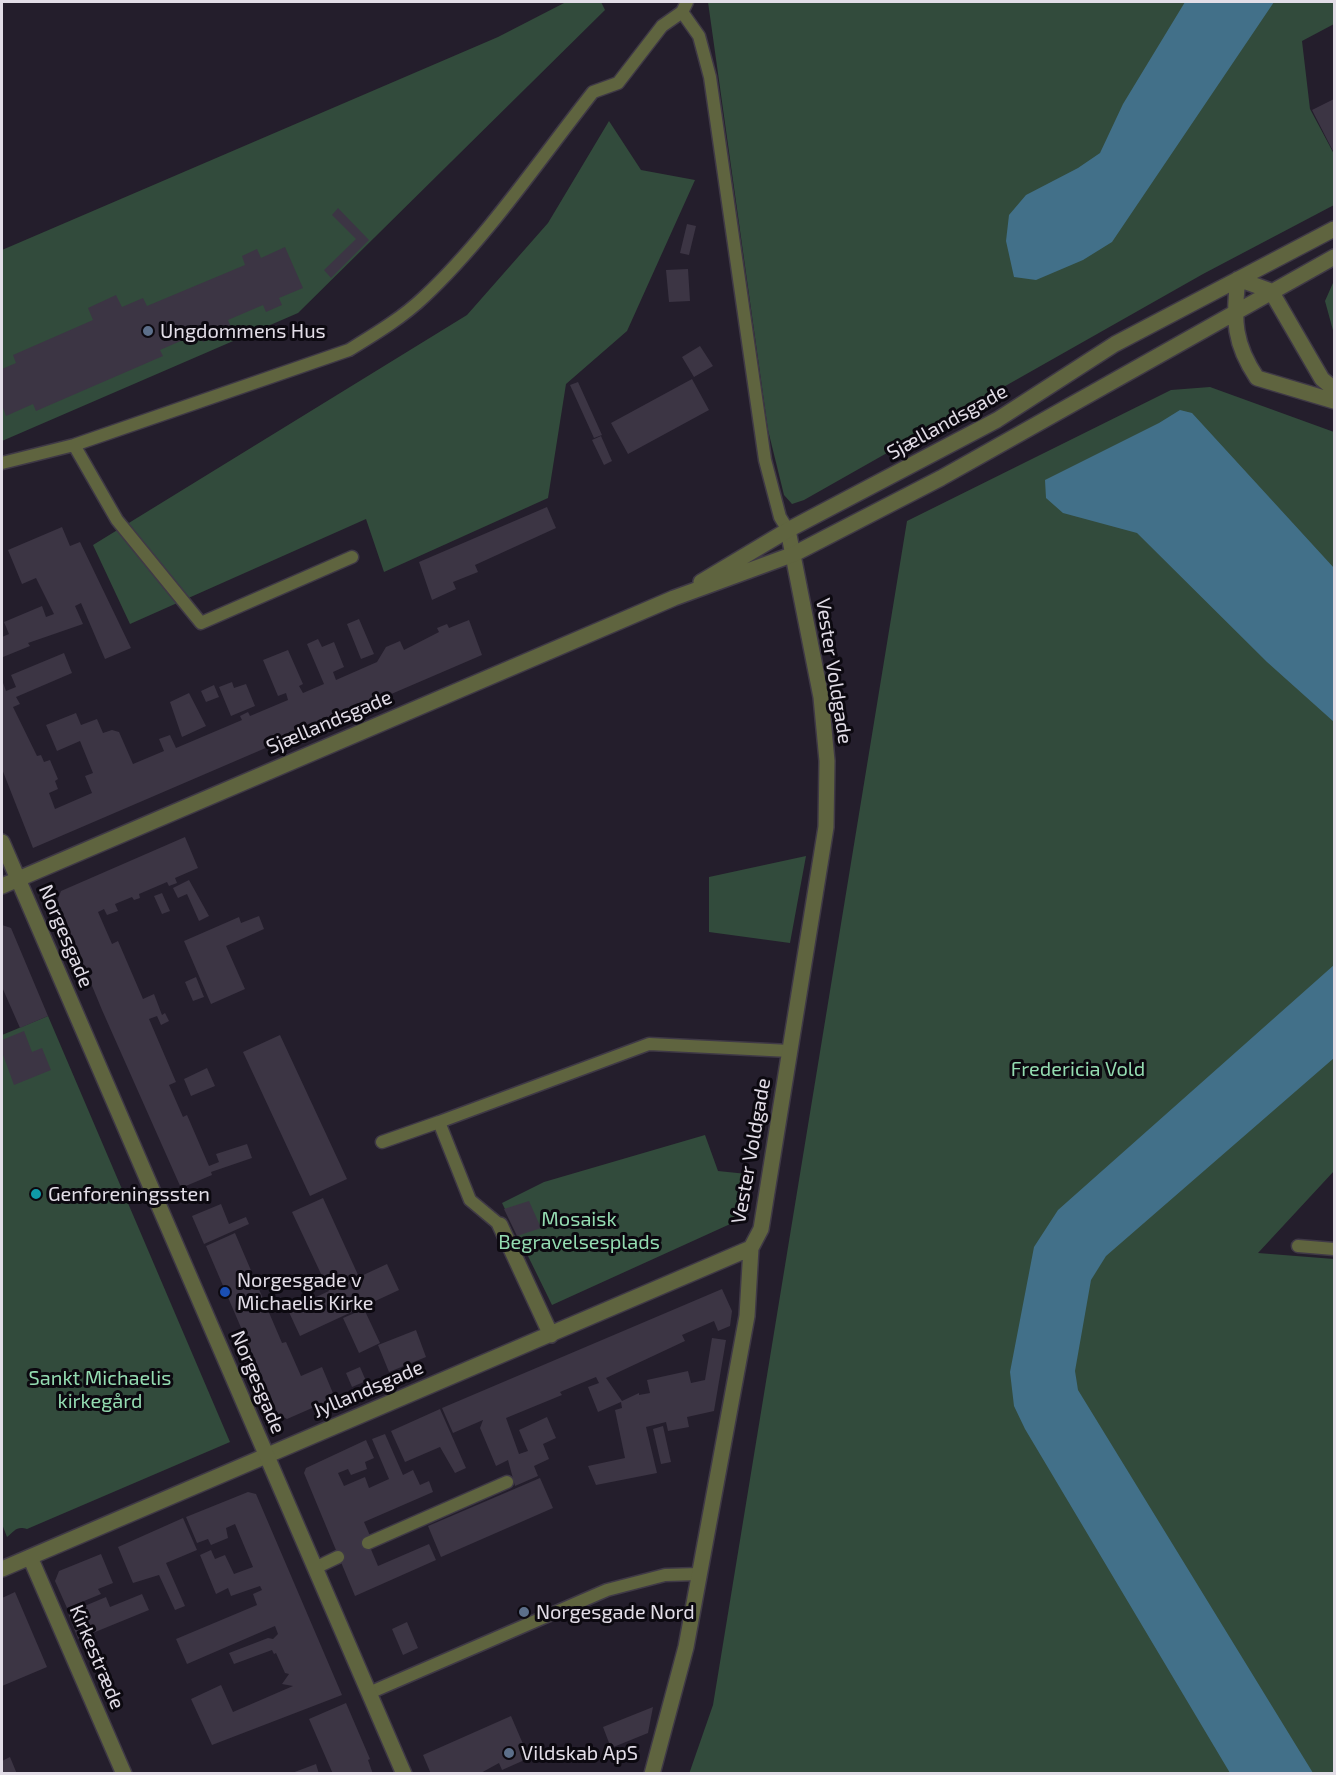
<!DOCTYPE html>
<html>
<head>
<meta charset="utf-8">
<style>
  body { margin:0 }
  #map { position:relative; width:1336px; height:1775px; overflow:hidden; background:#241e2c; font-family:"Exo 2",sans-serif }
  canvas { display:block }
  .frame { position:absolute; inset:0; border:3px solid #e2dde7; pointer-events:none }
</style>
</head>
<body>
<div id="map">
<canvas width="1336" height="1775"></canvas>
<div class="frame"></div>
</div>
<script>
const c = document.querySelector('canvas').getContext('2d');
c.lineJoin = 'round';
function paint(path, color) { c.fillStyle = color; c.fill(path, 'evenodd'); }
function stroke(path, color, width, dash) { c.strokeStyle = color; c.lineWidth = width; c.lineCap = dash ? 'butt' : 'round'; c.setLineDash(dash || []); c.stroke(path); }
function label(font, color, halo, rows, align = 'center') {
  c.font = font + ' "Exo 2",sans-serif'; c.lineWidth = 6; c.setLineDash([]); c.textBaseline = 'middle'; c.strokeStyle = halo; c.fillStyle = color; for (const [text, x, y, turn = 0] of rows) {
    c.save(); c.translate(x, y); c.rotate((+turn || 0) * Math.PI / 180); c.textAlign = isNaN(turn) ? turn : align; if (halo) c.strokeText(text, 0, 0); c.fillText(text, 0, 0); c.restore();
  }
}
paint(new Path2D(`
  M566,2h35l4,8 -307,303 -296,128v-191l496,-213z
  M708,2h626v22l-32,17 8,68 24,45v51l-131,69 -399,226 -12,4 -8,-9 -16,-65z
  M609,121l32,49 54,10 -68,151 -61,53 -18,114 -164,74 -18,-53 -236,105 -37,-79 374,-230 81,-92z
  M1333,283h1v51l-9,-33z
  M1210,387l124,45v739l-76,82 76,6v514l-645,1 24,-69 194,-1184 264,-131z
  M806,856l-16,87 -81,-11v-55z
  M48,1016l182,426 -203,87c-11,-3 -12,2 -20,8l-5,-13v-489z
  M705,1135l13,36 29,3 -8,46 -187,85 -50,-102 42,-21z`), '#324b3c');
paint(new Path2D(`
  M1185,2h89l-162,240 -29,18 -47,20 -22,-3 -8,-36 3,-26 17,-20 52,-27 22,-15 23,-49z
  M1180,410l12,3 142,155v154l-67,-60 -130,-129 -74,-20 -17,-15 -1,-18 114,-57z
  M1334,965v93l-228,198 -15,24 -16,91 3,19 235,383h-83l-205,-344 -11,-23 -4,-34 24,-125 24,-37z`), '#427089');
paint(new Path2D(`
  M1334,99v54l-22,-43z
  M338,208l31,32 -38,38 -7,-8 32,-31 -24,-24z
  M687,224l9,2 -7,29 -9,-2z
  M285,247l18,41 -24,10 3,7 -16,7 -3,-7 -35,15 4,10 -29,12 -4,-9 -39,17 3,6 -127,55 -3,-7 -27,12 -4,-11v-36l14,-6 -3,-8 80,-35 -5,-12 28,-13 6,12 21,-9 4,8 98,-41 -3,-9 15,-7 4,9z
  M688,269l2,32 -21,1 -3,-32z
  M700,346l13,20 -19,11 -12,-20z
  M692,379l17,31 -81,44 -17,-31z
  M578,382l24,53 -8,3 -24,-53z
  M601,436l11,25 -8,4 -12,-25z
  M547,507l9,21 -81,37 3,7 -25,10 3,7 -24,11 -13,-38z
  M62,527l8,19 10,-4 51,106 -26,11 -24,-56 -6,3 8,18 -55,19 2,3 -27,11 -1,-20 7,-3 -5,-12 38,-16 4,11 8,-3 -18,-36 -14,6 -14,-34z
  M359,619l15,35 -13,5 -14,-35z
  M469,620l13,35 -449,193 -31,-79v-89l4,11 10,-4 -5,-12 53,-22 8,20 -56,24 4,7 -7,3 24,49 4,-1 3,7 6,-2 8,19 -3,2 3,8 -9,4 6,16 37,-16 -7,-17 8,-3 -13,-32 -23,10 -11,-26 30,-12 5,12 16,-6 6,14 9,-3 7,2 14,32 31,-13 -5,-12 11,-4 6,13 66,-28 -2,-4 8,-4 2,4 38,-16 -2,-7 -8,3 -15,-36 25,-10 15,34 -4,2 4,7 21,-9 -17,-40 11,-5 4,8 12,-5 10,25 -11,5 3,8 41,-18 9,-15 14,-6 4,9 35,-18 -2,-4 10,-4 2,4z
  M232,682l2,6 12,-4 9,22 -24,10 -12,-29z
  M214,685l5,12 -13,5 -5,-11z
  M189,693l17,33 -24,11 -12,-35z
  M185,837l13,31 -23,10 2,5 -8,3 -2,-4 -28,12 1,4 -6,2 -2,-3 -17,7 3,7 -11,4 -3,-6 -6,3 14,32 6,-3 25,58 11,-5 8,21 3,-2 4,8 -8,4 -4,-9 -8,3 27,63 -7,3 14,32 4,-2 22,51 10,-4 -3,-8 31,-10 5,14 -41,14 1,3 -31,13 -79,-178 -45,-109 4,-10z
  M189,880l20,36 -10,5 -12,-27 -9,4 -5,-10z
  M162,893l8,18 -8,3 -8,-18z
  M259,916l5,13 -38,17 19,43 -34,15 -27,-63 55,-24 2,6z
  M2,925l9,3 37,88 -28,12 -18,-41z
  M196,977l8,20 -11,4 -8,-19z
  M24,1031l8,21 10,-4 9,22 -37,15 -12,-33v-12z
  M280,1035l67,144 -37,17 -67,-144z
  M207,1068l8,18 -24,10 -7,-17z
  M323,1198l36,79 28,-13 12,26 -99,46 -12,-26 41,-19 -37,-79z
  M529,1201l12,27 -24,8 -13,-27z
  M221,1204l8,20 17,-7 3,7 -45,20 -12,-28z
  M235,1233l47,110 4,-1 15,34 21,-9 13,31 -48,21 -9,-5 -72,-168z
  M722,1289l10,22 -2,15 -12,5 -4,-10 -32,14 3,6 -79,37 16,23 17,-8v2l11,-2 -3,-13 41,-9 3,12 14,-3 7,-42 14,2 -12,71 -27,6 2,10 -21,4 -2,-9 -20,5 11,46 -61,12 -8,-19 37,-8 -10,-48 7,-2 -1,-6 -23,10 -10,-25 11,-4 -3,-6 -36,15 2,3 -56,23 13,36 9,-3 -9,-21 28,-13 9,21 -13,6 6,15 -15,7 4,10 -23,10 -7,-26 -12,6 -16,-38 3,-8 -30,13 -11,-25z
  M364,1309l16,34 -21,10 -16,-35z
  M416,1330l10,27 -37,15 -11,-27z
  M360,1367l6,14 -14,6 -6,-14z
  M440,1409l26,59 -11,5 -15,-26 -35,15 -14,-31z
  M663,1426l8,36 -10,2 -8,-35z
  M385,1434l18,41 10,-5 7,15 9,-4 4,11 -69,30 7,16 -4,2 11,26 51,-22 7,16 -81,36 -51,-123 2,-5 60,-28 8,18 -9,4 2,7 -16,6 -3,-6 -10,4 6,13 21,-9 4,11 20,-9 -17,-40z
  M540,1478l13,30 -112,49 -13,-31z
  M248,1492l8,2 86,201 -130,50 -21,-46 30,-14 12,27 60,-26 -11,-2 7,-10 -4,-1 -9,-20 -2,1 -2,-4 -38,14 -5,-11 39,-15 5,1 5,-5 -3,-8 -88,38 -11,-25 81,-34 -4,-11 9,-4 -2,-4 -29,10 -3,-8 -12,6 -16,-39 11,-5 4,9 10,-4 9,19 19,-7 -18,-43 -9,4 2,10 -17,7 -3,-6 -11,4 -11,-26z
  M183,1518l14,32 -31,13 19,43 -10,4 -16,-35 -26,8 -15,-36z
  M101,1554l12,29 -15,6 3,5 -34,14 -12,-27 4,-10z
  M15,1592l32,75 -45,19v-88z
  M142,1594l7,16 -71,29 -10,-26 38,-16 4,10z
  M407,1622l11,26 -15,7 -11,-26z
  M346,1703l24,56 -2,1 5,14h-40l-24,-55z
  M653,1707l-5,26 -37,15 -8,-21z
  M511,1716l18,42 -27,12 -3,-7 -20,11h-48l-8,-19z
  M10,1757l7,17h-15v-13z
  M316,1764l3,10h-27v-1z`), '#3c3544');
const service = new Path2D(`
  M682,12l17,24 11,41 55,383 15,57 8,13
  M74,445l43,75 84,103 151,-66
  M2,463l72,-18 275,-95c26,-16 53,-32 75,-53 62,-58 116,-138 169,-205l25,-9 44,-57 20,-14 5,-10
  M382,1142l57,-20
  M500,1225l-30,-25 -31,-78 210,-78 141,7
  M1298,1246l36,3
  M368,1543l139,-61
  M315,1568l23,-11
  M369,1693l238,-103 58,-15 34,-1`);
const minor = new Path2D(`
  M500,1225l51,110
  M30,1557l94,217
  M2,1569l749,-321
  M652,1774l34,-127 61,-331 4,-68 10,-19 65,-402 1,-66 -6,-64 -33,-167`);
const tertiary = new Path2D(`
  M1238,279c-5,41 -4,65 19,99l77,23
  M1238,279l33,12 51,88 12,10
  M701,582l87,-52 209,-110 118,-76 219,-115
  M2,842l402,932
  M2,886l672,-288 120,-44 147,-76 393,-221`);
stroke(service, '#3f3946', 15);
stroke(minor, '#3f3946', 18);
stroke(tertiary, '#3f3946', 18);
stroke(service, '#5f643f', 12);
stroke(minor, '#5f643f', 15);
stroke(tertiary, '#5f643f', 15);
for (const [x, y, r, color] of [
  [148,331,6,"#5c6f8a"],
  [36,1194,6,"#0f9aa8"],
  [225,1292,6,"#1a4fb4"],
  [524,1612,6,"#5c6f8a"],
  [509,1753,6,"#5c6f8a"]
]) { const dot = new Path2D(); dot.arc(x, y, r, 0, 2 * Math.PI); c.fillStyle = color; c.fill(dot); stroke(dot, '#0c0910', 2); }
label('20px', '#e2dde7', '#0c0910', [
  ["Ungdommens Hus",160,331],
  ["Genforeningssten",48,1194],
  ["Norgesgade v",237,1280],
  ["Michaelis Kirke",237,1303],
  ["Norgesgade Nord",536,1612],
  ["Vildskab ApS",521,1753]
], 'left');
label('20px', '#e2dde7', '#0c0910', [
  ["Sjællandsgade",947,422,-29],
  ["Vester Voldgade",834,671,81],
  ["Sjællandsgade",329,722,-23],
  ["Norgesgade",66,936,67],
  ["Vester Voldgade",751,1151,-80],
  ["Norgesgade",258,1382,67],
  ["Jyllandsgade",368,1389,-23],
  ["Kirkestræde",97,1657,67]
]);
label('20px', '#94dcb1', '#0c0910', [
  ["Fredericia Vold",1078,1069],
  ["Mosaisk",579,1219],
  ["Begravelsesplads",579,1242],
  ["Sankt Michaelis",100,1378],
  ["kirkegård",100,1401]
]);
</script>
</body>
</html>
